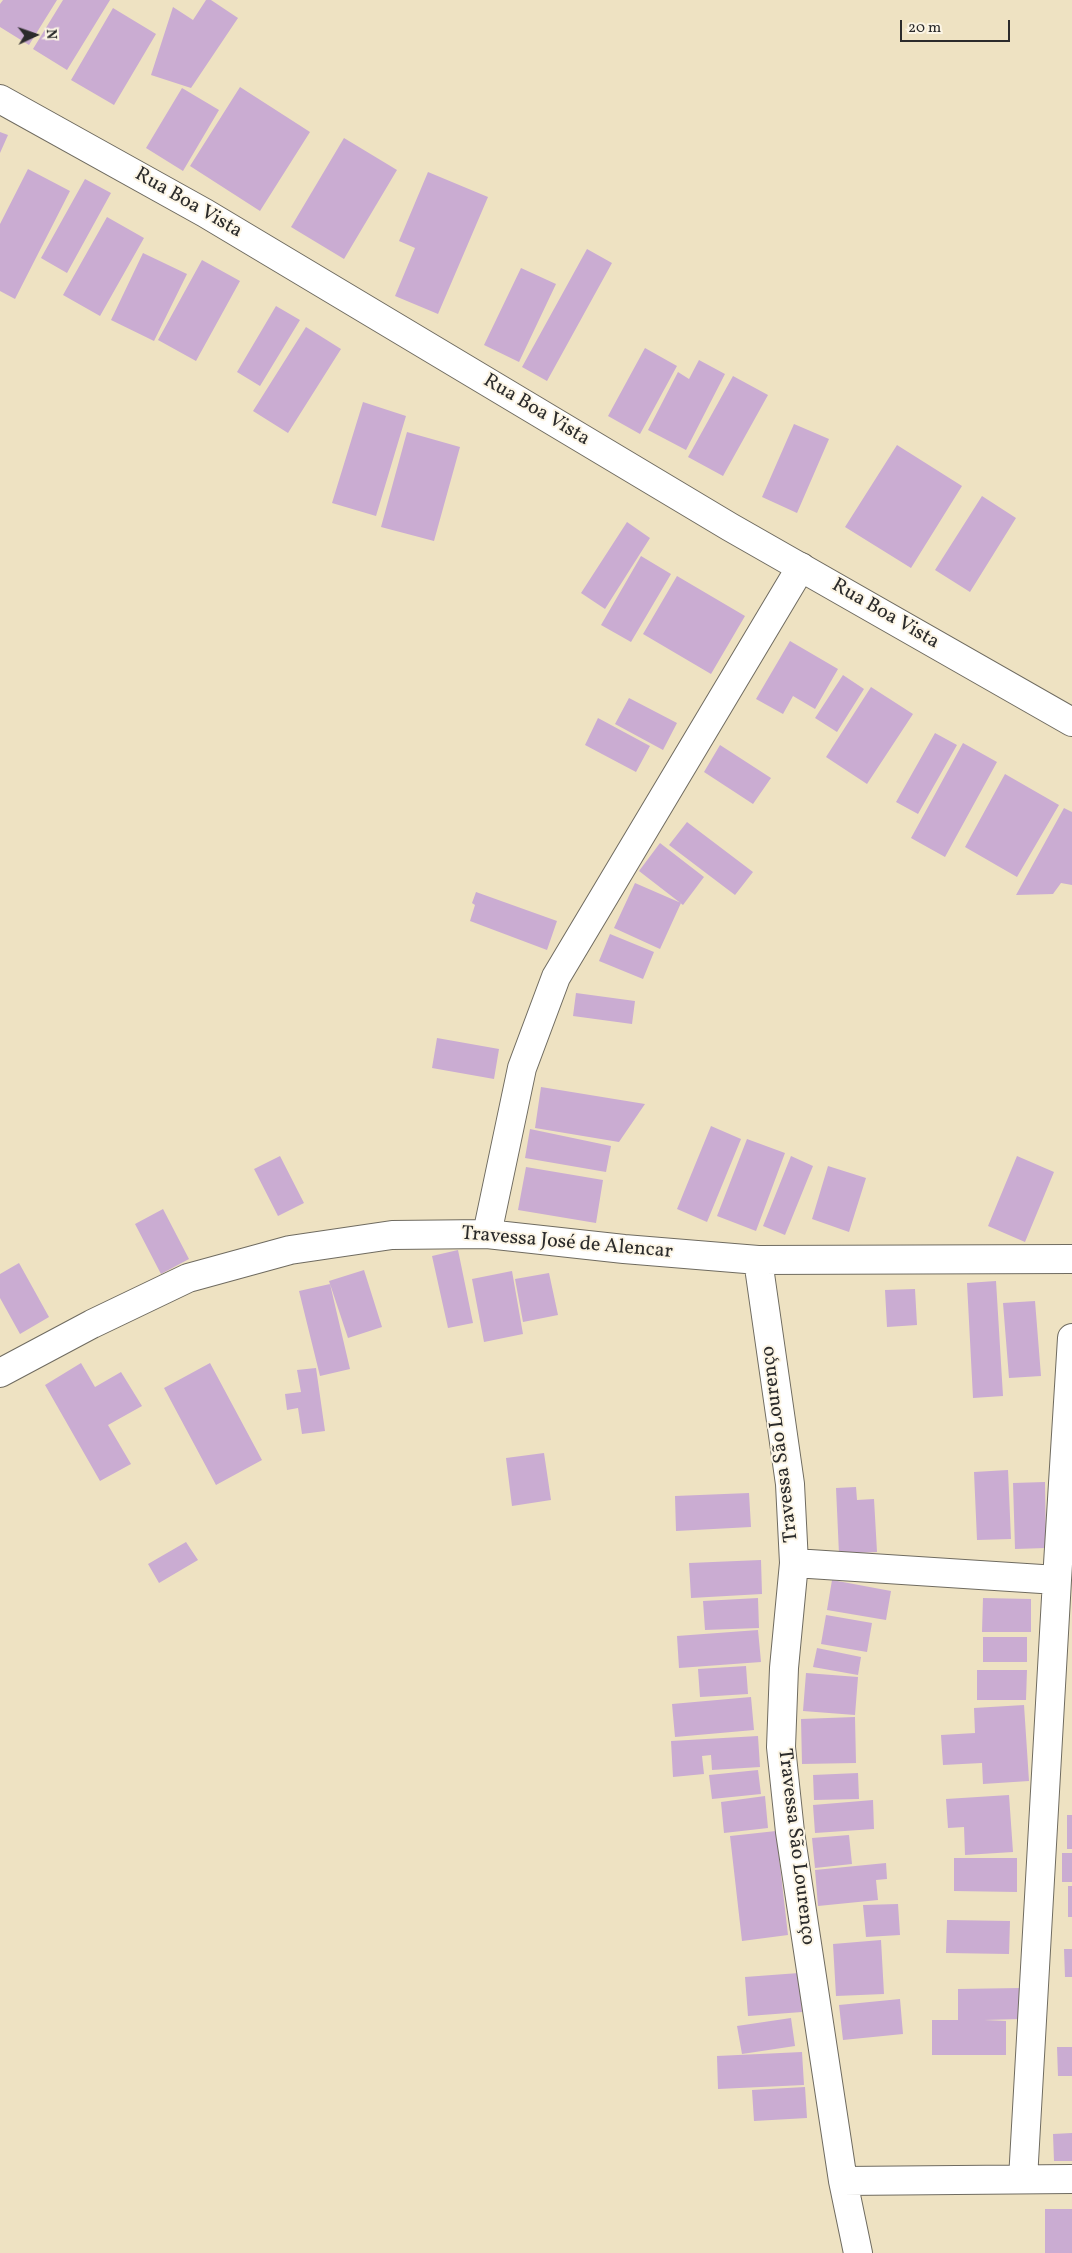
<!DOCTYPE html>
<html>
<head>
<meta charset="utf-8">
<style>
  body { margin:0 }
  #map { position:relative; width:1072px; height:2253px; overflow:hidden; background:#eee2c2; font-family:Vollkorn,serif }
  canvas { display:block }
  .north { position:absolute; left:10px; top:10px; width:50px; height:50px; -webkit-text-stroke:4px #fcf5e5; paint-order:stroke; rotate:87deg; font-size:14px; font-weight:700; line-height:20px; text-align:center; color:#2b2b2b }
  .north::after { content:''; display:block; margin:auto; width:18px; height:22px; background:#2b2b2b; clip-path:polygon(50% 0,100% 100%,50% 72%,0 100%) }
  .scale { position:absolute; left:900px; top:20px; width:110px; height:22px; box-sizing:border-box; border:2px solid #2b2b2b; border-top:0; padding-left:6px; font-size:15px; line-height:18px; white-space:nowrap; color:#2b2b2b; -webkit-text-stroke:4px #fcf5e5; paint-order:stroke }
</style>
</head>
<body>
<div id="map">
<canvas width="1072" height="2253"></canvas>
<div class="north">N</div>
<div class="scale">20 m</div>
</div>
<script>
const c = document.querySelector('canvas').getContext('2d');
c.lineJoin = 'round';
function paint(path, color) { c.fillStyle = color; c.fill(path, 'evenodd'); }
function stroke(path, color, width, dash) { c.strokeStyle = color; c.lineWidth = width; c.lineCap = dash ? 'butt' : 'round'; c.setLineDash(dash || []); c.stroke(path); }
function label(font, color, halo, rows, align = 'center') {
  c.font = font + ' Vollkorn,serif'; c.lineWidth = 4; c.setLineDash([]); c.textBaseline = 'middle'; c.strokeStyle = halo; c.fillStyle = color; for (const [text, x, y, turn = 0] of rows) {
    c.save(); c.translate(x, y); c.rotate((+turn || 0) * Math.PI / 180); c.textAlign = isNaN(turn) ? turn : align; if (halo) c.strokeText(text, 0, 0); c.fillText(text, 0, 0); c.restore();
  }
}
paint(new Path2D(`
  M3,0h54l-28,45 -29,-18v-23z
  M63,0h47l-43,70 -34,-21z
  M206,0h5l27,18 -47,70 -40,-13 22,-68 20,13z
  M113,8l43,26 -42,71 -43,-25z
  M240,87l70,45 -50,79 -70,-45z
  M182,88l37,22 -36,61 -37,-23z
  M0,132l8,3 -8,18z
  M344,138l53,32 -53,89 -53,-32z
  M28,169l42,22 -55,108 -15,-8v-67z
  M428,172l60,25 -50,117 -43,-18 20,-48 -16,-7z
  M85,179l26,14 -44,80 -26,-15z
  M107,217l37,21 -44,78 -37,-21z
  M587,249l25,14 -65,118 -25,-14z
  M143,253l44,21 -33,67 -43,-21z
  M202,260l38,21 -44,80 -38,-21z
  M521,268l35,16 -37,78 -35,-17z
  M276,306l24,14 -40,66 -23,-14z
  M306,327l35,22 -53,84 -35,-22z
  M645,348l32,18 -37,68 -32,-18z
  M699,360l26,14 -39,76 -38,-20 30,-58 11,7z
  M733,376l35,19 -45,81 -35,-19z
  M363,402l43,14 -30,100 -44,-13z
  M794,424l35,15 -32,74 -35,-16z
  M407,432l53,15 -26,94 -53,-14z
  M897,445l65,41 -51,82 -66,-41z
  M982,496l34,22 -46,74 -35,-22z
  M627,522l23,16 -45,71 -24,-16z
  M641,556l30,18 -40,68 -30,-17z
  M677,576l68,40 -34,58 -68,-40z
  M790,641l48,28 -23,40 -22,-13 -10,18 -27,-15z
  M843,675l21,14 -27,43 -22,-14z
  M871,687l42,27 -46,70 -41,-27z
  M629,698l48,25 -14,27 -48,-26z
  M598,718l52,28 -14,26 -51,-27z
  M935,733l22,12 -39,69 -22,-12z
  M963,743l34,19 -52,95 -34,-19z
  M720,745l51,33 -18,26 -49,-32z
  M1005,774l54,31 -42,72 -52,-30z
  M1064,808l8,4v73l-11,-2 -8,11 -37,1z
  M687,822l66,50 -18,23 -66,-50z
  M660,843l44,34 -21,28 -44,-34z
  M635,883l46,20 -21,46 -46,-21z
  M476,892l81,29 -10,29 -77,-29 5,-16 -3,-2z
  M610,934l44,18 -11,27 -44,-18z
  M576,993l59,8 -3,23 -59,-8z
  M437,1038l62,11 -5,30 -62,-11z
  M541,1087l104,17 -26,38 -84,-14z
  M711,1126l30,13 -34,83 -30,-13z
  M530,1129l81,17 -5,26 -81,-14z
  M747,1139l38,14 -29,78 -39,-15z
  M280,1156l24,47 -26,13 -24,-47z
  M791,1156l22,10 -28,69 -22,-9z
  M1017,1156l37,16 -29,70 -37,-16z
  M828,1166l38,12 -17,54 -37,-13z
  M526,1167l77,13 -7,43 -78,-13z
  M163,1209l26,50 -28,15 -26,-50z
  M458,1250l15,73 -25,5 -16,-72z
  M19,1263l30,54 -29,17 -20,-36v-24z
  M364,1270l18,57 -34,11 -19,-57z
  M512,1271l11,63 -39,8 -12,-63z
  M549,1273l9,42 -35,7 -8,-43z
  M996,1281l7,115 -30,2 -6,-115z
  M330,1284l20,85 -30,7 -21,-85z
  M915,1289l2,36 -30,2 -2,-37z
  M1035,1301l6,75 -32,2 -6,-75z
  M81,1363l14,24 26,-15 21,34 -34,19 23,39 -31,17 -55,-96z
  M210,1363l52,97 -46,25 -52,-97z
  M316,1368l9,63 -23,3 -4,-26 -11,2 -2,-16 16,-2 -4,-22z
  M544,1453l7,47 -39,6 -6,-48z
  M1008,1470l3,69 -34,1 -3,-68z
  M1045,1482l1,66 -31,1 -2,-66z
  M856,1487l1,13 17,-1 3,53 -38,2 -3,-66z
  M749,1493l2,34 -75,4 -1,-35z
  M186,1542l12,18 -39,23 -11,-19z
  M761,1560l1,34 -71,4 -2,-35z
  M832,1580l59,11 -5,29 -59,-10z
  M758,1598l1,30 -54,2 -2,-29z
  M983,1598l48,1v33h-49z
  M826,1615l46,8 -5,29 -46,-8z
  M758,1630l3,32 -82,6 -2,-32z
  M983,1637h44v25h-44z
  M817,1648l44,9 -3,18 -45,-8z
  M746,1666l2,28 -48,3 -2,-28z
  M977,1670h50l-1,30h-49z
  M806,1673l52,4 -3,38 -52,-4z
  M751,1697l3,33 -79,7 -3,-33z
  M1024,1705l5,76 -46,3 -1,-21 -39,2 -2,-30 34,-2 -1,-25z
  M855,1717l1,46 -54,1 -1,-45z
  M758,1736l2,31 -48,3 -1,-15 -9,1 2,18 -31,3 -2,-36z
  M758,1770l3,24 -49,5 -3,-24z
  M858,1773l1,26 -45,1 -1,-25z
  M1009,1795l4,57 -48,3 -1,-28 -16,1 -2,-29z
  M765,1796l3,32 -44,5 -3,-31z
  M873,1800l1,29 -59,4 -2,-28z
  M1067,1815h5v34h-5z
  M776,1831l12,104 -46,6 -12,-105z
  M849,1835l3,29 -37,4 -3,-30z
  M1062,1853h10v29h-10z
  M954,1858h63v34l-63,-1z
  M886,1863l1,16 -11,1 2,20 -60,6 -3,-36z
  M1068,1886h4v31h-4z
  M898,1904l2,31 -34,2 -3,-32z
  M947,1920l63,1 -1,33 -63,-1z
  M881,1940l3,54 -48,2 -3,-52z
  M1064,1949h8v28h-7z
  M799,1973l3,39 -54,4 -3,-39z
  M1020,1988v31l-36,1 22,1v34h-74v-35h26v-31z
  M900,1999l3,35 -60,6 -4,-35z
  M791,2018l4,28 -53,8 -5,-28z
  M1057,2047h15v29h-14z
  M802,2052l2,33 -86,4 -1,-33z
  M805,2087l2,31 -53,3 -2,-31z
  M1072,2133v28h-18l-1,-27z
  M1045,2209h27v44h-27z`), '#caacd2');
const minor = new Path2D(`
  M487,1234l35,-166 34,-91 245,-410
  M758,1260l32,224 4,79 -10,105 -3,79 9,85 53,349 15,72
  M0,1373l92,-49 96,-46 102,-28 102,-15 95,-1 137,15 134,11 314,-1
  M794,1563l263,17 -34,599
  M1057,1580l15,-242
  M843,2181l229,-2`);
const tertiary = new Path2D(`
  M0,99l205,114 525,314 342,195`);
stroke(minor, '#6f6b60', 30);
stroke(tertiary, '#6f6b60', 30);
stroke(minor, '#fff', 28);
stroke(tertiary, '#fff', 28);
label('20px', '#2b2b2b', '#fcf5e5', [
  ["Rua Boa Vista",188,204,30],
  ["Rua Boa Vista",536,411,31],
  ["Rua Boa Vista",885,615,30],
  ["Travessa José de Alencar",567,1244,5],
  ["Travessa São Lourenço",781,1444,-97],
  ["Travessa São Lourenço",795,1847,83]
]);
</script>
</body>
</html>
